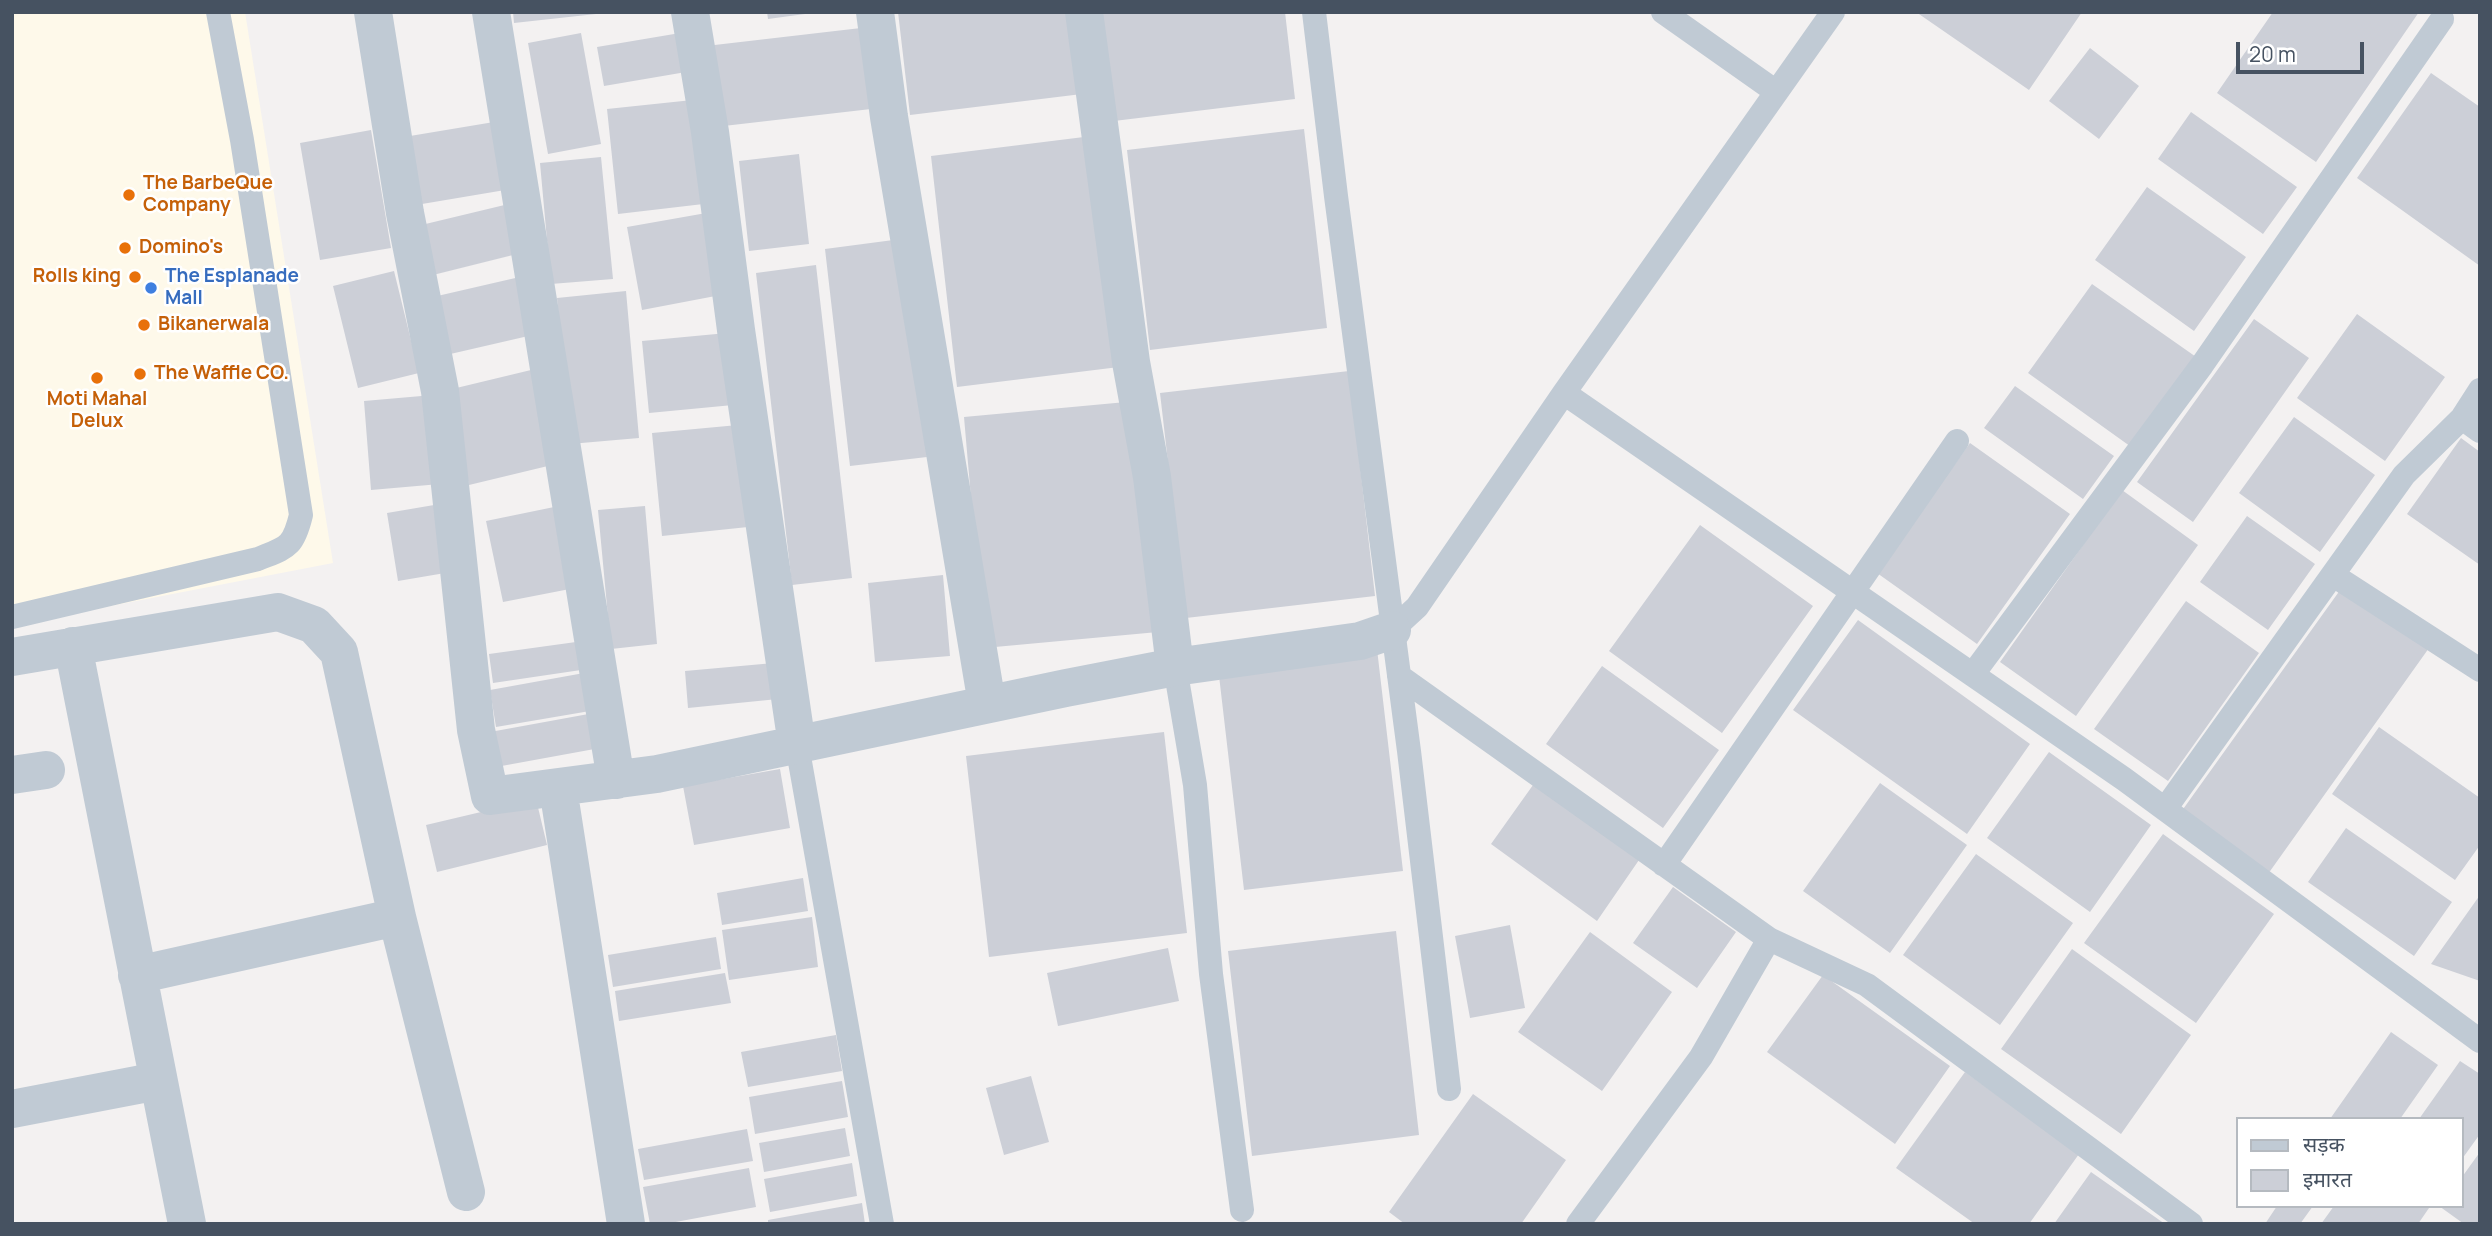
<!DOCTYPE html>
<html>
<head>
<meta charset="utf-8">
<style>
  body { margin:0 }
  #map { position:relative; width:2492px; height:1236px; overflow:hidden; background:#f3f1f1; font-family:Manrope,"Noto Sans Devanagari",sans-serif }
  canvas { display:block }
  .frame { position:absolute; inset:0; border:14px solid #465261; pointer-events:none }
  .legend { position:absolute; left:2236px; top:1117px; width:228px; height:91px; box-sizing:border-box; background:#fff; border:2px solid #b5bac0; margin:0; padding:9px 12px; list-style:none; font-size:21px; color:#465261 }
  .legend li { display:flex; align-items:center; gap:14px; height:35px }
  .legend b { width:35px; border:2px solid #b5bac0 }
  .scale { position:absolute; left:2236px; top:42px; width:128px; height:32px; box-sizing:border-box; border:4px solid #465261; border-top:0; padding-left:9px; font-size:21px; line-height:24px; white-space:nowrap; color:#465261; -webkit-text-stroke:5px #fff; paint-order:stroke }
</style>
</head>
<body>
<div id="map">
<canvas width="2492" height="1236"></canvas>
<div class="frame"></div>
<ul class="legend">
<li><b style="height:9px;background:#c0cad4"></b>सड़क</li>
<li><b style="height:19px;background:#cccfd7"></b>इमारत</li>
</ul>
<div class="scale">20 m</div>
</div>
<script>
const c = document.querySelector('canvas').getContext('2d');
c.lineJoin = 'round';
function paint(path, color) { c.fillStyle = color; c.fill(path, 'evenodd'); }
function stroke(path, color, width, dash) { c.strokeStyle = color; c.lineWidth = width; c.lineCap = dash ? 'butt' : 'round'; c.setLineDash(dash || []); c.stroke(path); }
function label(font, color, halo, rows, align = 'center') {
  c.font = font + ' Manrope,sans-serif'; c.lineWidth = 5; c.setLineDash([]); c.textBaseline = 'middle'; c.strokeStyle = halo; c.fillStyle = color; for (const [text, x, y, turn = 0] of rows) {
    c.save(); c.translate(x, y); c.rotate((+turn || 0) * Math.PI / 180); c.textAlign = isNaN(turn) ? turn : align; if (halo) c.strokeText(text, 0, 0); c.fillText(text, 0, 0); c.restore();
  }
}
paint(new Path2D(`
  M12,12h233l88,551 -321,62z`), '#fef9ea');
paint(new Path2D(`
  M513,12h83v2l-82,9z
  M767,12h38v2l-37,5z
  M898,12h175l9,82 -172,21z
  M1101,12h184l10,87 -181,22z
  M1916,12h166l-53,78z
  M2273,12h146l-103,150 -99,-69z
  M861,28l10,81 -156,18 -9,-81z
  M686,32l6,39 -88,15 -7,-39z
  M581,33l20,111 -53,10 -20,-111z
  M2090,48l49,38 -40,53 -50,-38z
  M2431,73l49,34v159l-123,-88z
  M702,99l10,104 -94,11 -11,-105z
  M2191,112l106,75 -34,47 -105,-75z
  M506,120l11,68 -95,16 -12,-68z
  M1304,129l23,199 -177,22 -23,-200z
  M371,130l20,118 -71,12 -20,-117z
  M1092,136l27,231 -162,20 -26,-231z
  M799,154l10,90 -60,7 -10,-90z
  M601,157l12,122 -62,5 -11,-121z
  M2147,187l99,70 -52,74 -99,-71z
  M517,202l12,49 -104,26 -12,-50z
  M712,212l14,82 -84,16 -15,-83z
  M901,239l26,218 -77,9 -25,-217z
  M816,265l36,313 -60,7 -36,-312z
  M394,271l25,102 -61,15 -25,-102z
  M524,276l13,58 -91,21 -13,-58z
  M2092,284l107,75 -65,90 -106,-76z
  M626,291l13,147 -69,6 -13,-146z
  M2357,314l88,63 -60,84 -88,-63z
  M2254,319l55,39 -116,164 -56,-40z
  M727,333l6,72 -84,8 -7,-72z
  M531,370l21,95 -83,20 -21,-95z
  M1349,371l26,225 -189,22 -26,-225z
  M2015,386l99,70 -31,43 -99,-71z
  M433,395l7,89 -69,6 -7,-89z
  M1137,401l21,231 -174,16 -20,-231z
  M2294,417l81,58 -55,77 -81,-59z
  M738,425l10,102 -86,9 -10,-103z
  M2461,438l19,14v113l-73,-51z
  M1970,443l100,71 -93,130 -100,-71z
  M2122,490l76,55 -122,171 -76,-54z
  M440,504l11,68 -53,9 -11,-68z
  M559,506l16,82 -72,14 -17,-81z
  M645,506l12,138 -46,5 -13,-139z
  M2247,516l68,48 -47,66 -68,-48z
  M1700,525l113,81 -91,127 -113,-82z
  M943,575l7,81 -75,6 -7,-79z
  M2343,586l86,62 -161,226 -87,-62z
  M2186,601l73,52 -91,128 -74,-52z
  M1858,620l172,124 -63,90 -174,-124z
  M576,642l5,28 -88,13 -4,-29z
  M1377,649l26,222 -159,19 -26,-223z
  M785,662l3,36 -100,10 -3,-37z
  M1602,666l117,84 -56,78 -117,-84z
  M584,673l6,38 -94,16 -6,-37z
  M594,713l6,35 -104,19 -6,-35z
  M2379,727l101,71v47l-25,35 -123,-86z
  M1164,732l23,201 -198,24 -23,-201z
  M2049,752l102,73 -61,87 -103,-74z
  M780,769l10,59 -96,17 -11,-59z
  M1880,783l87,62 -77,108 -87,-62z
  M1533,785l106,75 -42,61 -106,-77z
  M536,799l11,46 -110,27 -11,-47z
  M2346,828l106,74 -38,54 -106,-74z
  M2163,834l111,80 -78,109 -112,-80z
  M1976,854l97,69 -73,102 -97,-70z
  M803,878l5,33 -86,14 -5,-32z
  M1673,887l63,45 -39,56 -64,-45z
  M2480,895v86l-49,-17z
  M812,917l6,50 -89,13 -7,-50z
  M1510,925l15,83 -55,10 -15,-82z
  M1396,931l23,204 -167,21 -24,-205z
  M1590,932l82,60 -70,99 -84,-59z
  M716,937l5,32 -108,18 -5,-32z
  M1168,948l11,53 -121,25 -11,-53z
  M2072,949l119,86 -70,99 -120,-85z
  M725,973l6,30 -112,18 -4,-30z
  M1823,975l127,91 -55,78 -128,-92z
  M2391,1032l47,33 -38,54h-70z
  M836,1035l6,36 -94,16 -7,-35z
  M2460,1061l20,13v60l-18,25v-40h-43z
  M1965,1072l114,82 -50,70h-54l-79,-56z
  M1031,1076l18,66 -45,13 -18,-67z
  M842,1081l6,36 -93,17 -6,-37z
  M1473,1094l93,66 -45,64h-116l-16,-12z
  M845,1128l5,28 -86,16 -5,-29z
  M747,1129l6,32 -109,19 -6,-31z
  M2480,1152v72h-16l-25,-18h23v-29z
  M852,1163l5,33 -87,16 -6,-33z
  M749,1168l7,39 -91,17h-15l-7,-37z
  M2091,1172l74,52h-111z
  M862,1203l3,21h-97v-4z
  M2277,1206h36l-13,18h-35z
  M2334,1206h93l2,2 -11,16h-97z`), '#cccfd7');
stroke(new Path2D(`
  M1314,12l22,184 73,555 40,338
  M1663,12l112,79
  M1564,393l560,386 356,262
  M2462,418l18,13
  M2333,575l147,95
  M12,617l246,-58c29,-12 35,-11 43,-44l-59,-375 -24,-128
  M1392,630l25,-23 147,-214 269,-381
  M1175,667l20,118 16,189 31,236
  M1973,674l229,-309 240,-346
  M1399,676l370,263 98,46 324,239
  M797,745l85,479
  M2165,809l239,-334 58,-57 18,-28
  M1664,865l293,-424
  M1578,1224l123,-167 68,-118`), '#c0cad4', 24);
stroke(new Path2D(`
  M373,12l32,201 35,178 36,339 14,66 167,-22 409,-86 109,-21 185,-26 32,-11
  M491,12l125,768
  M690,12l20,120 26,198 61,415
  M875,12l14,105 98,587
  M1084,12l47,350 21,115 23,190
  M73,646l114,578
  M12,657l266,-45 36,13 25,27 58,265 69,275
  M12,775l34,-5
  M558,788l68,436
  M137,975l260,-58
  M12,1109l146,-28`), '#c0cad4', 38);
for (const [x, y, r, color] of [
  [129,195,7,"#e8710a"],
  [125,248,7,"#e8710a"],
  [135,277,7,"#e8710a"],
  [151,288,7,"#3f7fe0"],
  [144,325,7,"#e8710a"],
  [140,374,7,"#e8710a"],
  [97,378,7,"#e8710a"]
]) { const dot = new Path2D(); dot.arc(x, y, r, 0, 2 * Math.PI); c.fillStyle = color; c.fill(dot); stroke(dot, '#fff', 2.5); }
label('bold 19px', '#c56008', '#fff', [
  ["The BarbeQue",143,184],
  ["Company",143,206],
  ["Domino's",139,248],
  ["Rolls king",121,277,"right"],
  ["Bikanerwala",158,325],
  ["The Waffle CO.",154,374],
  ["Moti Mahal",97,400,"center"],
  ["Delux",97,422,"center"]
], 'left');
label('bold 19px', '#366cbe', '#fff', [
  ["The Esplanade",165,277],
  ["Mall",165,299]
], 'left');
</script>
</body>
</html>
